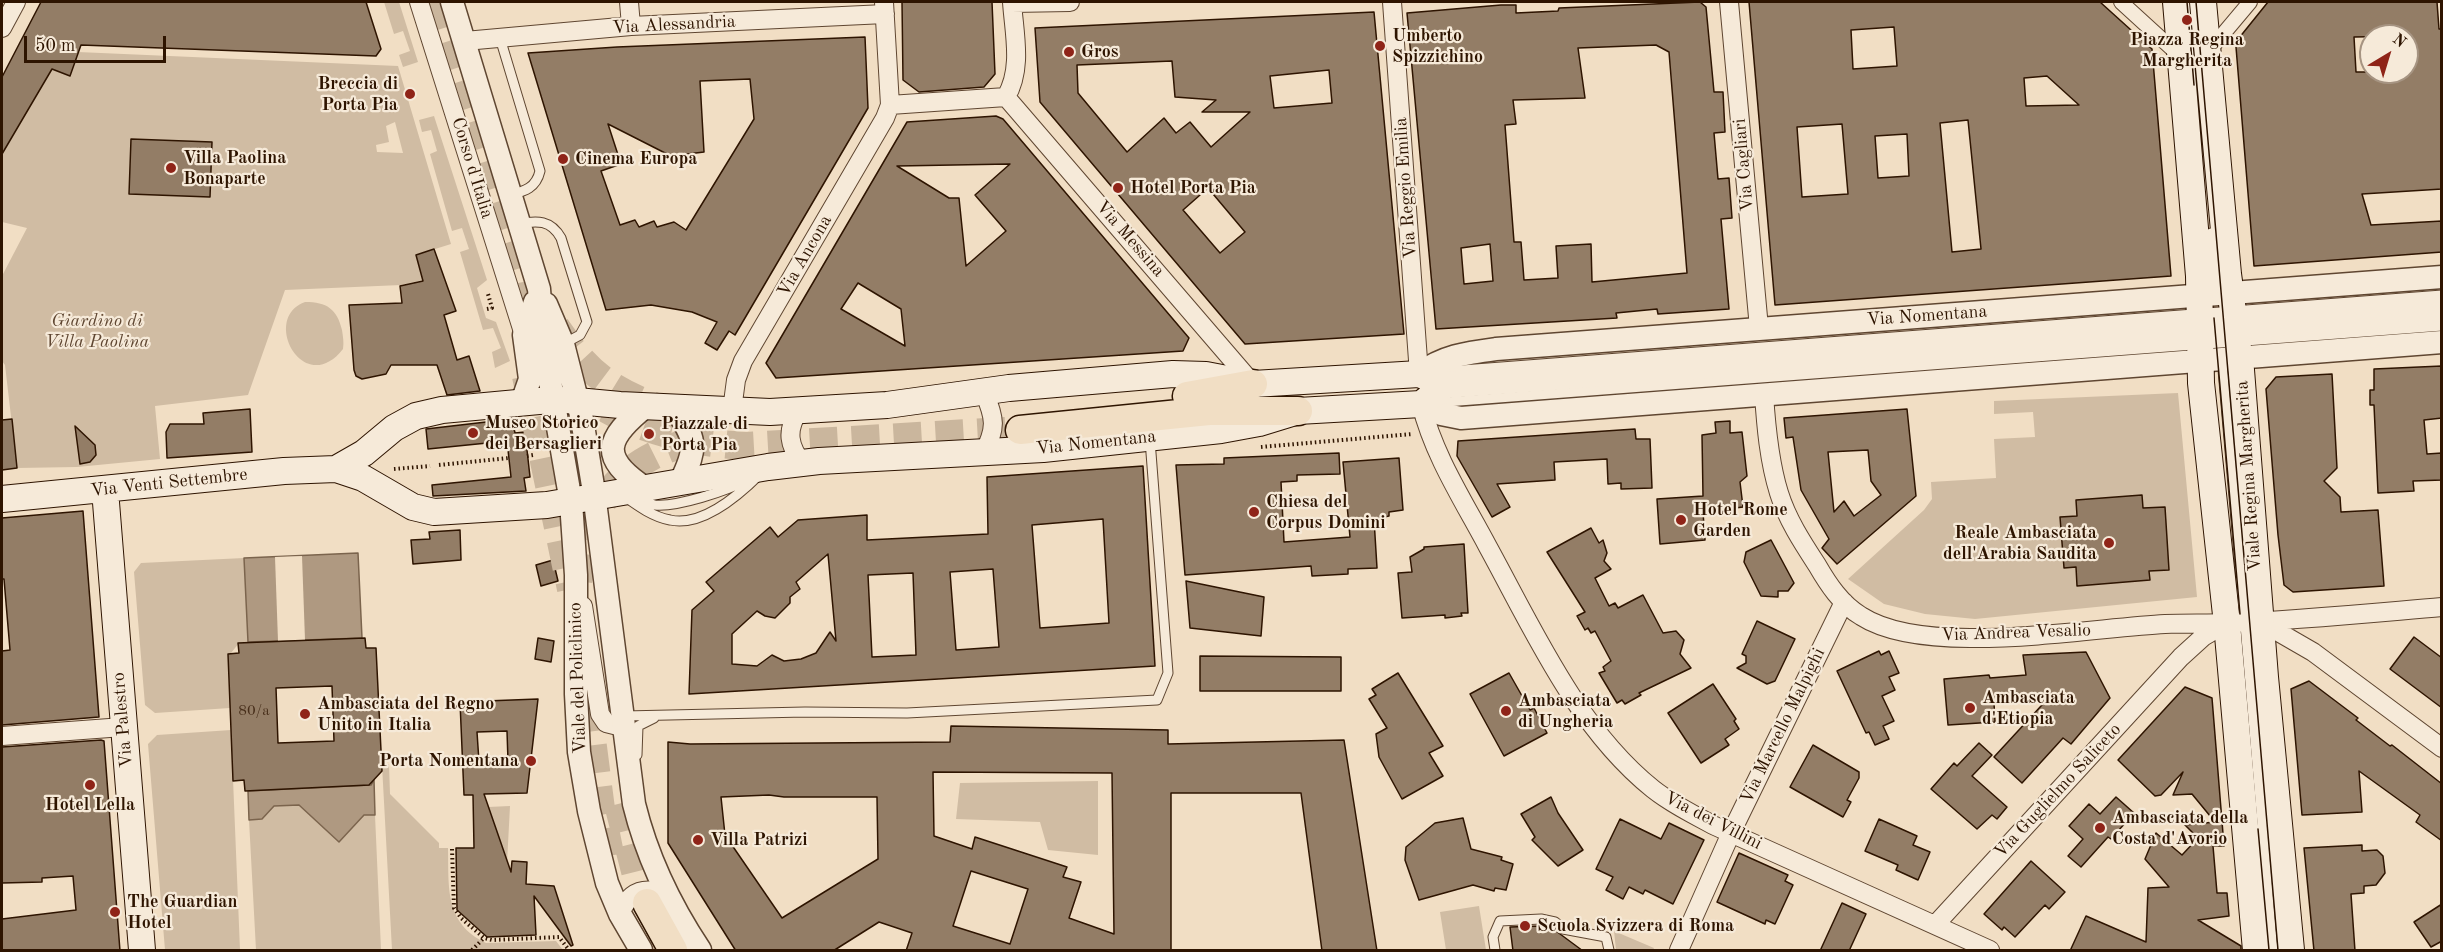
<!DOCTYPE html>
<html>
<head>
<meta charset="utf-8">
<style>
  body { margin:0 }
  #map { position:relative; width:2443px; height:952px; overflow:hidden; background:#f1dec4; font-family:"Old Standard TT",serif }
  canvas { display:block }
  .frame { position:absolute; inset:0; border:3px solid #2e1400; pointer-events:none }
  .north { position:absolute; left:2359px; top:24px; width:60px; height:60px; box-sizing:border-box; background:#f6ead9; border:2px solid #a69482; border-radius:50%; rotate:38deg; font-size:16px; font-weight:700; line-height:24px; text-align:center; color:#2e1400 }
  .north::after { content:''; display:block; margin:auto; width:21px; height:27px; background:#8f2418; clip-path:polygon(50% 0,100% 100%,50% 72%,0 100%) }
  .scale { position:absolute; left:24px; top:36px; width:142px; height:27px; box-sizing:border-box; border:3px solid #2e1400; border-top:0; padding-left:8px; font-size:18px; line-height:21px; white-space:nowrap; color:#2e1400; -webkit-text-stroke:4px #f6ead9; paint-order:stroke }
</style>
</head>
<body>
<div id="map">
<canvas width="2443" height="952"></canvas>
<div class="frame"></div>
<div class="north">N</div>
<div class="scale">50 m</div>
</div>
<script>
const c = document.querySelector('canvas').getContext('2d');
c.lineJoin = 'round';
function paint(path, color) { c.fillStyle = color; c.fill(path, 'evenodd'); }
function stroke(path, color, width, dash) { c.strokeStyle = color; c.lineWidth = width; c.lineCap = dash ? 'butt' : 'round'; c.setLineDash(dash || []); c.stroke(path); }
function label(font, color, halo, rows, align = 'center') {
  c.font = font + ' "Old Standard TT",serif'; c.lineWidth = 4.5; c.setLineDash([]); c.textBaseline = 'middle'; c.strokeStyle = halo; c.fillStyle = color; for (const [text, x, y, turn = 0] of rows) {
    c.save(); c.translate(x, y); c.rotate((+turn || 0) * Math.PI / 180); c.textAlign = isNaN(turn) ? turn : align; if (halo) c.strokeText(text, 0, 0); c.fillText(text, 0, 0); c.restore();
  }
}
paint(new Path2D(`
  M384,2h15l19,60 -15,5 -4,-12 11,-4 -7,-20 -9,3z
  M78,52l320,14 53,178 -35,11 7,25 -22,5 -116,5 -37,105 -93,11 5,53 -83,8 -60,1 -12,-103 -3,-4v-85l25,-48 -25,-6v-68l49,-86zM395,122l8,31 -26,-1 -1,-7 13,-3 -3,-16zM131,139l81,3 -2,55 -81,-4z
  M434,116l53,164 -10,8 9,30 10,4 14,39 -15,7 -3,-16 9,-4 -8,-20 -10,2 -23,-78 9,-3 -7,-21 -10,3 -22,-77 7,-3 -6,-21 -9,2 -3,-12z
  M305,302c22,0 32,7 37,28 1,7 2,12 1,19 -39,50 -83,-31 -38,-47z
  M2178,393l19,204 -222,22 -50,-5 -41,-10 -36,-25 76,-69 8,-11 -1,-17 65,-4 -2,-39 41,-2 -2,-25 -39,2v-13z
  M244,558l4,84 -9,1 -8,10 -3,1 2,54 -75,5 -10,-8 -11,-133 7,-9z
  M231,730l9,220h-75l-17,-206 9,-9z
  M389,764l1,30 49,49v5h9c1,39 -4,75 38,95l70,-2 7,9h-171l-10,-185z
  M1098,781v74l-50,-5 -8,-28 -84,-3 4,-36z
  M299,805l40,37 25,-27h11l6,135h-125l-7,-130 13,-1 12,-13z
  M510,806l-4,76 -18,-75z
  M1479,906l7,44h-40l-6,-38z
  M1614,931l40,17 -1,2h-37z`), '#d0bca3');
const water = new Path2D(`
  M358,553l4,85 -114,4 -4,-84z
  M374,780l1,35h-11l-25,27 -40,-37 -25,1 -12,13 -13,1 -1,-29 123,-6z`);
paint(water, '#af9981');
stroke(water, '#7b644d', 1.5);
paint(new Path2D(`
  M302,556l3,84 -27,1 -3,-84z`), '#f1dec4');
const building = new Path2D(`
  M41,2h325l15,47 -5,7 -295,-11 -11,31 -18,-7 -50,85v-77z
  M902,2h90l3,72 -11,13 -65,5 -16,-12z
  M1700,2l6,5 8,85h9l2,40 -11,1 4,46 11,-1 3,40 -11,1 8,90 -71,5 -1,-5 -41,4 1,5 -181,11 -29,-316 94,-8h15v8l42,-2 1,-3zM1656,45l13,7 18,221 -95,9 -1,-38 -35,2 2,32 -34,2 -3,-38h-7l-9,-117 11,-1 -3,-24 72,-2 -7,-50zM1490,244l3,37 -29,3 -3,-36z
  M1749,2h351l52,47 19,227 -396,29zM1894,27l3,39 -44,3 -2,-39zM2047,76l32,29 -53,1 -2,-28zM1968,120l13,129 -29,3 -12,-129zM1842,124l6,70 -46,3 -5,-70zM1907,134l2,42 -31,2 -3,-42z
  M2268,2h169l2,27h3v160l-80,5 9,31 71,-4v31l-188,14 -18,-219 3,-9zM2407,36v36h-51l-2,-35z
  M1374,12l30,322 -159,10 -205,-242 -5,-74zM1172,61l3,36 41,3 -14,12h48l-39,35 -21,-25 -14,11 -12,-15 -37,34 -49,-59 -1,-28zM1329,70l3,33 -58,5 -4,-32zM1208,188l37,44 -25,21 -37,-43z
  M865,37l3,71 -133,227 -6,-4 -12,19 -12,-7 12,-21 -25,-10 -41,-7 -45,5 -78,-257 89,-6zM750,79l4,40 -68,111 -12,-8 -17,5 -3,-6 -15,6 -4,-7 -15,5 -19,-54 20,-7 -13,-40 63,32 33,-4 -4,-71z
  M996,116l7,3 186,219 -6,13 -407,27 -10,-15 141,-241zM1010,164l-35,31 31,36 -40,35 -7,-68h-10l-52,-32zM858,283l43,26 4,37 -64,-37z
  M131,139l81,3 -2,55 -81,-3z
  M434,249l22,62 -12,4 13,45 12,-4 11,35 -33,4 -10,-30h-46l-5,9 -24,5 -6,-3 -2,-6 -5,-65 53,-2 -2,-17 23,-5 -7,-26z
  M2442,366v52l-18,2 3,34 15,-1v27l-29,1 1,10 -36,2 -4,-88h-4v-15h4v-21z
  M2332,374l5,94 -13,13 16,16 1,15 37,-2 6,76 -91,6 -9,-7 -6,-50 -12,-146 10,-12z
  M250,409l2,43 -85,6 -1,-26 4,-8h34l-1,-11z
  M1907,409l9,87 -79,68 -15,-16 7,-9 -28,-49 -8,-53 -7,1 -2,-20zM1868,450l3,31 10,14 -27,21 -10,-15 -10,11 -6,-60z
  M12,419l5,49 -15,2v-50z
  M512,419l3,14 10,-1 5,45 -6,1 2,13 -93,5 -1,-11 79,-8 -4,-36 -79,8 -2,-20z
  M1730,421v12l12,-1 5,44 -7,6 3,25 -40,5 2,28 -45,4 -3,-45 46,-3 -1,-61 14,-2 -1,-11z
  M75,426l20,19 1,10 -6,7 -10,2z
  M1635,429l1,10h14l2,49 -31,1v-6l-13,1 -1,-25 -53,3 1,18 -58,4 13,23 -18,10 -35,-61 1,-15z
  M1339,453l1,21 -43,1v6l-16,1 3,60 66,-5 -7,-75 56,-4 4,52 -14,2v4l-15,3 3,49 -29,1v5l-36,2 -1,-10 -126,9 -9,-110 48,-1v-6z
  M1143,466l12,200 -466,28 3,-84 22,-19 -8,-9 64,-55 8,10 20,-17 69,-5v25l121,-6 -1,-57zM1103,519l6,104 -69,5 -8,-103zM828,554l8,87 -6,-9 -14,21 -15,6 -17,2 -12,-6 -15,11 -25,-2v-30l25,-23 8,5 10,2 15,-15v-6l10,-8 -4,-7zM993,569l6,78 -43,3 -6,-78zM913,573l3,82 -44,2 -4,-82z
  M2142,495l1,13 22,-1 4,63 -20,1 1,9 -73,6 -1,-19 -12,1 -4,-51 17,-1 -1,-16z
  M83,511l16,206 -97,8v-74l8,-1 -6,-71h-2v-61z
  M1591,528l8,15 4,-3 4,13 -3,8 7,8 -16,9 14,28 6,-3 3,5 25,-13 20,38 13,-2 8,9 -4,14 11,14 -52,25 2,2 -16,9 -3,-4 -5,3 -18,-30 6,-2 -2,-4 8,-6 -16,-30 -4,2 -3,-5 -3,2 -8,-14 8,-4 -38,-60z
  M460,530l1,30 -48,4 -2,-24 19,-1 -1,-7z
  M1771,540l23,43 -6,8h-10v6l-17,-1 -17,-34 2,-10z
  M1464,544l4,69h-7l1,3 -17,2v-3l-43,3 -4,-45 14,-1 -2,-15 14,-8v-2z
  M553,560l5,21 -17,5 -5,-21z
  M1186,581l78,16 -3,39 -71,-8z
  M1757,621l38,18 -20,42 -8,3 -30,-16 9,-5v-7l-4,-2z
  M2414,637l28,21v50l-52,-39z
  M365,638l1,10h10l6,123 -13,14 -124,6 -1,-11 -11,1 -5,-127 11,-1 -1,-10zM332,686l2,55 -56,2 -2,-55z
  M538,638l16,3 -3,21 -16,-3z
  M1879,651l2,4 8,-4 10,22 -10,4 6,13 -13,6 12,25 -11,5 6,13 -14,6 -6,-13 -3,1 -29,-62z
  M2086,652l24,46 -39,46 -8,-6 -41,45 -28,-26 59,-64 -55,5 1,4 -5,1 1,19 -47,3 -4,-46 45,-4 1,3 36,-3 -3,-20z
  M1200,656l141,1v34h-141z
  M1398,673l45,73 -14,7 14,23 -41,23 -23,-42 -3,-23 11,-6 -18,-29 7,-4 -4,-6z
  M1509,673l21,37 4,-2 13,25 -43,23 -34,-62z
  M2309,681l49,37 -2,2 34,26 2,-1 50,39v57l-26,-19 4,-7 -61,-44 3,41 -60,3 -11,-126z
  M1713,684l23,35 -2,2 5,8 -14,10 4,6 -28,18 -33,-50z
  M2185,687l27,11 12,148h-11l4,47h10l2,23 -31,4 43,26v5h-171l16,-35 60,26 2,-54 21,-1 -24,-28 11,-26 26,22 16,-17 -13,-13 30,-3 -23,-28 -19,1 10,-23 -22,23 -6,1 -37,-36z
  M538,699l-11,94 -43,1 27,78 1,-11 15,1 -1,22 28,2 19,59 -2,1 -37,-50 2,39 -49,2 -30,-27 -1,-62h18l-1,-53h-9l-4,-93zM507,731l1,30 -29,1 -2,-30z
  M951,726l217,4v14l176,-4 33,211h-55l-21,-158h-130v158h-265l6,-18 -33,-11 -46,29h-97l-68,-108v-101l22,2 260,-2zM933,772l179,1 2,161 -45,-16 12,-36 -18,-5 4,-10 -92,-30 -3,12 -38,-13zM769,795l15,2h93l1,62 -96,59 -57,-83 -4,-38zM971,871l57,18 -18,55 -57,-18z
  M101,740l3,1 16,210h-118v-32l74,-9 -3,-34 -31,2v4l-40,1v-136z
  M1979,743l13,12 -20,21 35,31 -10,12 -5,-4 -15,14 -46,-40 23,-26 3,3z
  M1813,745l46,27v6l-12,22 4,2 -8,15 -53,-30z
  M1551,797l7,16 25,37 -25,16 -26,-26 3,-3 -14,-23z
  M2116,797l18,16 -23,26 -3,-2 -27,30 -13,-11 15,-17 -14,-13 20,-22 11,10z
  M1463,818l8,31 31,8 -1,3 12,4 -7,26 -11,-2 -1,3 -21,-6 -54,15 -14,-40 1,-13 29,-24z
  M1620,819l41,20 8,-16 35,17 -31,64 -28,-14 -2,4 -14,-7 -6,12 -17,-9 7,-13 -17,-8z
  M1879,819l38,17 -4,9 17,7 -12,28 -22,-10 2,-5 -33,-14z
  M2362,845v6l15,-1 6,6 2,17 -9,12 -12,1v7l-13,1 4,57h-41l-10,-103z
  M1739,853l49,22 -3,6 8,4 -18,39 -9,-4 -1,4 -48,-22z
  M2031,861l34,31 -16,17 -4,-4 -30,32 -11,-10 -2,3 -18,-16z
  M1842,903l24,11 -17,37h-29z
  M2442,904v37l-11,6 -17,-25z
  M1540,926l12,2 31,23h-70l-3,-24z`);
paint(building, '#937d66');
stroke(building, '#2e1400', 1.5);
stroke(new Path2D(`
  M433,2l88,276 11,56
  M556,327c32,46 51,61 103,81
  M526,376l45,213
  M606,409c41,24 94,35 141,37l273,-16
  M578,581c11,-79 40,-121 119,-141
  M582,662l19,147 10,50
  M618,804l18,71 11,28`), '#cab69d', 28, [28, 14]);
const service = new Path2D(`
  M500,38l40,133c-4,17 -15,20 -30,24
  M519,224c18,-4 32,-4 42,14l26,84 -7,13 -17,9
  M2211,233l5,61
  M2222,358l51,592
  M1436,372l1006,-77
  M1433,403l1009,-77
  M624,496c14,10 29,21 46,24 32,7 69,-25 90,-46
  M633,498c7,3 15,6 22,7 22,2 72,-14 91,-25
  M624,716l181,-4 102,1 250,-13 11,-27 -18,-233
  M637,755l1,-29 16,-8
  M1495,950l-2,-13 7,-16 41,-2 14,3 8,7 43,8 3,13`);
const pedestrian = new Path2D(`
  M2121,2l58,53
  M2208,52l42,-50`);
const minor = new Path2D(`
  M419,2l105,333
  M629,2l2,24
  M1392,2l27,372
  M1729,2l30,326
  M1012,3l58,-1
  M2,28l14,-26
  M465,41l166,-15 254,-12
  M1006,97l247,287
  M890,105l116,-8c17,-29 8,-64 6,-95
  M1764,394c2,32 5,67 15,99 8,26 23,49 38,72 11,19 24,39 44,51 65,42 226,12 304,8 21,-1 43,0 64,-1 71,-3 142,-10 213,-16
  M1421,404c13,52 42,96 67,143 46,84 89,181 165,242 19,15 41,26 62,37l275,124
  M732,410l4,-30 7,-19 142,-243 5,-13 -6,-103
  M798,412c-12,19 -9,34 4,51
  M983,454c14,-26 12,-36 1,-62
  M583,606l17,108 6,9 16,4
  M2261,622l52,30 129,96
  M2,736l121,-9
  M620,914c9,-23 23,-28 46,-20
  M1935,925l246,-268 22,-20 22,-13
  M1679,950l52,-117 113,-231`);
const tertiary = new Path2D(`
  M452,2l87,287 4,52 28,161 5,73v119l3,58 10,59 18,72 13,31 21,36
  M546,304l17,40 19,75 11,67 41,318c13,53 36,101 66,146
  M1419,374c24,-18 47,-21 77,-25l946,-72
  M522,402l8,-23 -6,-44 11,-33
  M1421,404l20,10 20,4 981,-76
  M674,407c22,32 24,39 7,74
  M645,488c-46,-31 -40,-49 1,-82`);
const secondary = new Path2D(`
  M2176,2l23,274 2,107 26,241 29,326
  M2203,2l25,272 13,96 24,307 26,273
  M336,469l28,-16 30,-25 22,-12 26,-6 97,-9 27,-1 54,5 150,7 117,-7 122,-17 164,-14 33,1 47,9 166,-10 27,11 996,-74
  M105,490l37,460
  M2,499l282,-28 52,-2 27,9 50,29 21,5 113,-7 221,-38 51,-6 224,-12 178,-19 38,-7 39,-12 123,-7 25,-19`);
const primary = new Path2D(`
  M1187,396l66,-12
  M1020,430l189,-19h89
  M647,903l26,47`);
stroke(service, '#5f4631', 11);
stroke(pedestrian, '#5f4631', 16);
stroke(minor, '#5f4631', 20);
stroke(tertiary, '#5f4631', 25);
stroke(secondary, '#2e1400', 28);
stroke(primary, '#2e1400', 31);
stroke(new Path2D(`
  M487,309l5,-1 -4,-14
  M1261,447l151,-13
  M527,456l6,-1
  M439,465l70,-7
  M394,469l36,-3
  M452,849l2,59 7,10 23,20 8,2 67,-3 10,13
  M472,950l12,-12`), '#2e1400', 4, [1.5, 3]);
stroke(service, '#f6ead9', 9);
stroke(pedestrian, '#f6ead9', 14);
stroke(minor, '#f6ead9', 18);
stroke(tertiary, '#f6ead9', 22);
stroke(secondary, '#f6ead9', 26);
stroke(primary, '#f1dec4', 28);
stroke(new Path2D(`
  M2187,2l7,83
  M2196,2l82,948
  M2214,318l26,296
  M2258,829l11,121`), '#2e1400', 1.5);
for (const [x, y, r, color] of [
  [2187,20,6,"#8f2418"],
  [1380,46,6,"#8f2418"],
  [1069,52,6,"#8f2418"],
  [410,94,6,"#8f2418"],
  [563,159,6,"#8f2418"],
  [171,168,6,"#8f2418"],
  [1118,188,6,"#8f2418"],
  [473,433,6,"#8f2418"],
  [649,434,6,"#8f2418"],
  [1254,512,6,"#8f2418"],
  [1681,520,6,"#8f2418"],
  [2109,543,6,"#8f2418"],
  [1970,708,6,"#8f2418"],
  [1506,711,6,"#8f2418"],
  [305,714,6,"#8f2418"],
  [531,761,6,"#8f2418"],
  [90,785,6,"#8f2418"],
  [2100,828,6,"#8f2418"],
  [698,840,6,"#8f2418"],
  [115,912,6,"#8f2418"],
  [1525,926,6,"#8f2418"]
]) { const dot = new Path2D(); dot.arc(x, y, r, 0, 2 * Math.PI); c.fillStyle = color; c.fill(dot); stroke(dot, '#f6ead9', 2); }
label('15px', '#472e1a', null, [
  ["80/a",254,711]
]);
label('18px', '#2e1400', '#f6ead9', [
  ["Via Alessandria",674,25,-3],
  ["Via Cagliari",1744,165,-95],
  ["Corso d'Italia",472,168,73],
  ["Via Reggio Emilia",1406,188,-94],
  ["Via Messina",1130,239,49],
  ["Via Ancona",805,256,-60],
  ["Via Nomentana",1927,316,-4],
  ["Via Nomentana",1096,443,-6],
  ["Viale Regina Margherita",2249,476,-94],
  ["Via Venti Settembre",169,483,-6],
  ["Via Andrea Vesalio",2016,633,-2],
  ["Viale del Policlinico",578,678,-92],
  ["Via Palestro",123,720,-95],
  ["Via Marcello Malpighi",1783,726,-64],
  ["Via Guglielmo Saliceto",2058,791,-47],
  ["Via dei Villini",1713,821,27]
]);
label('bold 18px', '#2e1400', '#f6ead9', [
  ["Umberto",1392,36],
  ["Spizzichino",1392,57],
  ["Piazza Regina",2187,40,"center"],
  ["Margherita",2187,61,"center"],
  ["Gros",1081,52],
  ["Breccia di",398,84,"right"],
  ["Porta Pia",398,105,"right"],
  ["Villa Paolina",183,158],
  ["Bonaparte",183,179],
  ["Cinema Europa",575,159],
  ["Hotel Porta Pia",1130,188],
  ["Museo Storico",485,423],
  ["dei Bersaglieri",485,444],
  ["Piazzale di",661,424],
  ["Porta Pia",661,445],
  ["Chiesa del",1266,502],
  ["Corpus Domini",1266,523],
  ["Hotel Rome",1693,510],
  ["Garden",1693,531],
  ["Reale Ambasciata",2097,533,"right"],
  ["dell'Arabia Saudita",2097,554,"right"],
  ["Ambasciata",1982,698],
  ["d'Etiopia",1982,719],
  ["Ambasciata",1518,701],
  ["di Ungheria",1518,722],
  ["Ambasciata del Regno",317,704],
  ["Unito in Italia",317,725],
  ["Porta Nomentana",519,761,"right"],
  ["Hotel Lella",90,805,"center"],
  ["Ambasciata della",2112,818],
  ["Costa d'Avorio",2112,839],
  ["Villa Patrizi",710,840],
  ["The Guardian",127,902],
  ["Hotel",127,923],
  ["Scuola Svizzera di Roma",1537,926]
], 'left');
label('italic 18px', '#5f4631', '#f6ead9', [
  ["Giardino di",97,321],
  ["Villa Paolina",97,342]
]);
</script>
</body>
</html>
